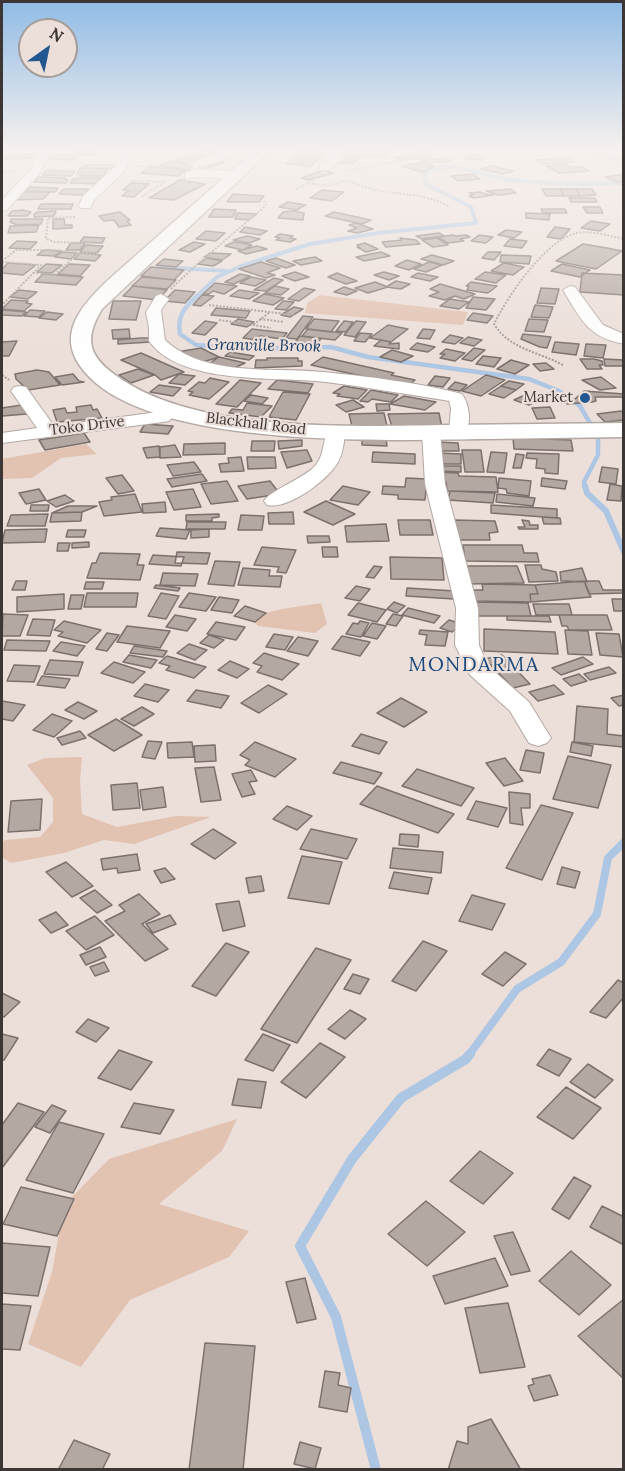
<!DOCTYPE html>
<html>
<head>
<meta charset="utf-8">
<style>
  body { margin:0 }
  #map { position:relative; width:625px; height:1471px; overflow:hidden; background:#ecdfd9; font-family:Lora,serif }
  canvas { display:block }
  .frame { position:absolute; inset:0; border:3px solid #3c3734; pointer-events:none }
  .north { position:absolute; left:18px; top:18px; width:60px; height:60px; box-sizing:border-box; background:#ecdfd9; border:2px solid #a69c97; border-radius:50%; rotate:33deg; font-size:16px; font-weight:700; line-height:24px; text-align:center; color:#3c3734 }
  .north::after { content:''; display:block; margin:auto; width:21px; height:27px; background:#235790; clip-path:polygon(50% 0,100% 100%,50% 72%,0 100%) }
</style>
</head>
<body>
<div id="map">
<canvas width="625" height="1471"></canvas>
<div class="frame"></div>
<div class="north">N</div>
</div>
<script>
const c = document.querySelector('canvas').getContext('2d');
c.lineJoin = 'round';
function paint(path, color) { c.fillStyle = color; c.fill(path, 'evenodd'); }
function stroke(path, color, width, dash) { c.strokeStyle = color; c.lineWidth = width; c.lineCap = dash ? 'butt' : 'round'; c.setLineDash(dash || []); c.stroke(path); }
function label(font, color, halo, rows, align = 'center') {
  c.font = font + ' Lora,serif'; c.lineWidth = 4.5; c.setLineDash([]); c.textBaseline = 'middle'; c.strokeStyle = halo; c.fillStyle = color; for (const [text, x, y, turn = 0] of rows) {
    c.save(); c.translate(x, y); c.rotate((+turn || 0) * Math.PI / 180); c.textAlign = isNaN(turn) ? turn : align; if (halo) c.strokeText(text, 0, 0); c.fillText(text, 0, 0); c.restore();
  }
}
paint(new Path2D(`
  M320,295l148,17 -5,13 -158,-12 2,-10z
  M86,444l11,10 -36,4 -29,20 -30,1v-20z
  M321,603l6,21 -12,9 -57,-7 -8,-9 32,-8z
  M82,757l-2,24 2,33 35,13 59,-11 35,1 -77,27 -30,-4 -40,13 -53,10 -9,-6v-14l3,-3 35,-3 13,-15v-24l-26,-33 18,-7z
  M237,1119l-15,32 -63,53 90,27 -20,26 -99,43 -49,67 -53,-23 24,-72 12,-67 45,-46z`), '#e2c2b1');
stroke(new Path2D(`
  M590,150l34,12
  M158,267l69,4
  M196,297l21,-20 27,-12 66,-21 68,-11 98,-10 -5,-16 -45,-23 -2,-11c32,-15 57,4 89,7 37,4 74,5 111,3`), '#acc6e4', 4);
stroke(new Path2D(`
  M197,296c-13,12 -20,20 -17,38l16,11 54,4 81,-2 37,10 161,22 30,12 21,15 18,31v18l-14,27 1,5`), '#acc6e4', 4.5);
stroke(new Path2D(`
  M585,486l2,7 19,18 18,41`), '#acc6e4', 6);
stroke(new Path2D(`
  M469,1055l48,-66 44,-27 36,-48 11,-56 16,-16`), '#acc6e4', 8);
stroke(new Path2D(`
  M376,1470l-40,-153 -36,-71 52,-87 49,-61 65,-39 4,-5`), '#acc6e4', 10);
const building = new Path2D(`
  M76,150h21l-3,5 -21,-1z
  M204,150l13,3 -29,11 -13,-3z
  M344,150h46l-7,7 -43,-3z
  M301,151l12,1 -15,13 -13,-1z
  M425,151l7,3 -32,6 -7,-3z
  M313,152l13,1 -16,14 -12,-2z
  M34,154l2,4h-32l4,-3z
  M53,154l4,1h22l-4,5 -26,-1z
  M469,154l16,1 -3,5 -17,-1z
  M344,155l17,2 -9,7 -17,-2z
  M426,157l5,2 16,-1 3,3 -20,2 -12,-5z
  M569,158l5,4 -33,2 -5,-4z
  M211,160l13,2 -25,10 -39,-7 10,-4 26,5z
  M422,162l12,5 -12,5 -20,-6z
  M565,164l5,3h12l7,4 -30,2 -12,-7z
  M85,165h34l-1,3h-35z
  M151,166l4,1 31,3 -8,6 -37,-3z
  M492,166l21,5 -10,3 -22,-5z
  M80,168l21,1h7l-5,7h-23l1,-2h-4z
  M47,170l17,1h11l-4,5 -28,-1z
  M324,170l9,3 -24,7 -8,-2z
  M473,174l7,5 -22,2 -7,-5z
  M624,174v7l-7,1 -12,-5z
  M39,177l27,1 -1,2h3l-2,3 -32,-1z
  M80,178h22l-5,6 -27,-1 3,-4z
  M180,180l25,4 -31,16 -25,-2z
  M131,183l18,1 -15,13 -12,-1 7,-6h-6z
  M30,187l28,1 -3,4 -29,-1z
  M64,189h24l-4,6 -25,-1z
  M511,189l5,4 -18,2 -12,-4z
  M542,189h18l4,7h-18z
  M560,189h16l4,7h-16z
  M576,189h16l4,6 -16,1z
  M322,190l22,2 -12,9 -22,-3z
  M22,192h28l-7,7 -30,1z
  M480,192l5,2 9,1 -20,3 -5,-2 4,-1 -4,-2z
  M233,194l31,2 -5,6h-32z
  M569,198h26l2,4h-26z
  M288,202l18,3 -10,5 -17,-3z
  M41,204h32l-2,5h-33z
  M583,207h17l3,6h-16z
  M214,209l22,1 -3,7h-24z
  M541,209h24l2,4h-24z
  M12,211l11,-1 8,2 -4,4h-19z
  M56,211l-2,5 -20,1v-3l3,-2z
  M294,211l10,2 -1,7 -25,-2 5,-6z
  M120,212l10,8 -3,1 4,4 -12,2 -5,-7 -10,1 -5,-5z
  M334,212l37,8 -9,4 -37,-8z
  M237,213l20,1 -8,6 -14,-1z
  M526,213l24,1 -1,6 -23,-2z
  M11,219h32l-2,5 -24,1 -7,-3z
  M53,219h11l1,6h7v3l-19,1z
  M591,221l19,3 -10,7 -19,-3z
  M356,223l17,6 -16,4 -9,-2 9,-3 -8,-3z
  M39,225l-3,7 -28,1 2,-7z
  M245,227l22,4 -7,4 -20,-3z
  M555,227l15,2 -9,10 -14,-2z
  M506,230l16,2 -8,6 -16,-3z
  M206,231l19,2 -9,8 -20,-2z
  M439,233l5,3 -22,3 -6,-3z
  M280,234l13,2 -3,2 6,1 -6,3 -14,-2 4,-2 -5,-1z
  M453,235l3,1 10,-1 4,2 -10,2 4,2 -16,2 -10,-6z
  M479,235l14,2 -7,6 -15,-2z
  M247,236l13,3 -11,4 -16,-3z
  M84,237l21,1 -3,5 -22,-1z
  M400,238l16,2 4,4 -34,3 -4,-5 20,-2z
  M437,238l11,7 -15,2 -11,-7z
  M510,239l17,2 -5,7 -18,-2z
  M17,241l20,1 -7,7 -21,-1z
  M194,242l11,2 -15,8 -11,-2z
  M234,242l18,3 -9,5 -18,-4z
  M71,243h14l-5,7h-14z
  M365,243l13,6 -12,3 -9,-5h3l-3,-2z
  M583,244l24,4 15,3 -26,18 -40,-8z
  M86,245l17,1 -6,7 -17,-1z
  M257,246l10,3 -21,5 -8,-3z
  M44,250l17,1 -7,5 -17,-1z
  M62,252l15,1 -6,6 -16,-2z
  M381,252l9,4 -26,5 -8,-4z
  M488,252h13l-7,8 -12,-2z
  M80,253l21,2 -6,6 -21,-2z
  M210,253l21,1 -9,6 -18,-3z
  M432,255l22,6 -11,4 -22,-6z
  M501,255l30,1 -2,8 -29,-2z
  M315,257l7,4 -21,4 -8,-4z
  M207,258l15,3 -9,5 -15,-2z
  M276,258l19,7 -9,3 -20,-7z
  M164,259l19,2 -7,6 -20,-2z
  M407,260l14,4 -12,6 -14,-4z
  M261,262l19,6 -13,5 8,2 -9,3 -27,-9z
  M429,262l13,3 -16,7 -12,-3z
  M8,263l28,2 -13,10 -21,-2v-4z
  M504,263l20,4 -11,8 -22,-4z
  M46,264l16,1 -10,8 -15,-1z
  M69,264l21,1 -10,11 -22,-2z
  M562,264l28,6 -10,7 -29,-6z
  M151,267l33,3 -10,10 -33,-4z
  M295,272l14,5 -14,4 -13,-5z
  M384,272l15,4 -10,4 -15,-5z
  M485,272l21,3 -10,8 -21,-4z
  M337,273l20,8 -11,3 -18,-7z
  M418,273l20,4 -8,4 -19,-4z
  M582,273l42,2v20l-44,-3z
  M43,274l40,3 -7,8 -41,-3z
  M240,274l10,2 -16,8 -9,-2z
  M142,277l34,3 -9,9 -35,-3z
  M251,277l15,3 -11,6 -15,-3z
  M274,278l9,2 -17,11 -12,-1z
  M396,281l14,3 -9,5 -15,-2z
  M375,282l13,5 -20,6 -13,-5z
  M471,282l26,4 -9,7 -21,-3 2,-4h-3z
  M215,283l22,3 -13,8 -11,-3 -4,3h-6z
  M440,284l35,10 -11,5 -9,-3 -10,4 -16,-4 10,-4 -9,-3z
  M133,286l34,4 -10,10 -34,-4z
  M275,286l14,3 -8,6 -16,-2z
  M344,287l13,4 -10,4 -13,-3z
  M304,288l11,2 -16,11 -11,-2z
  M541,288l18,1 -4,15 -18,-1z
  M19,290l18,2 -9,7 -18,-2z
  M175,290l20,2 -10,11 -21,-2z
  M239,290l20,3 -10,6 -19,-3z
  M264,294l20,4 -11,7 -20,-4z
  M202,295l12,1 -13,10 -8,-1z
  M473,297l22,2 -9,11 -20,-2z
  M450,299l19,3 -10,7 -19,-3z
  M11,300l17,1 -2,2 6,1 -8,7 -22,-2z
  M113,301h28l-5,19 -27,-1z
  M283,301l11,1 -8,8 -11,-1z
  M535,305l18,2 -4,11 -18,-1z
  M294,307l9,2 -13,8 -9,-2z
  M216,308l34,3 -4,7 -35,-3z
  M2,310l13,1 11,1 -4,4 -20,-1z
  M30,310l15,1 -6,6 -15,-1z
  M47,312l16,2 -7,6 -17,-2z
  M473,313l20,3 -6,7 -20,-3z
  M303,316l10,1 -16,22 -11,-1z
  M238,319l16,3 -7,5 -16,-3z
  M314,319l25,2 -8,11 -25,-3z
  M529,319l19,1 -4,12 -19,-1z
  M205,321l12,2 -12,12 -13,-2z
  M344,321l9,1 -7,10 -10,-1z
  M356,321l10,1 -11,15 -11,-2z
  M388,325l20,4 -17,13 -21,-4z
  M129,329l1,9 -17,1 -1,-9z
  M252,329l35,4 -5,6 -22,-3 -4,4 -13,-2z
  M308,329l34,4 -7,7 -33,-4z
  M423,329l12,1 -5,9 -13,-1z
  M360,333l12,1 -7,8 -11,-1z
  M523,334l28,3 -4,11 -7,-1 -19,-8z
  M450,335l13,3 -8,6 -13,-2z
  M300,336l21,3 -6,6 -20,-3z
  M468,337l14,3 -8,6 -14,-3z
  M140,338h11v4l-33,2v-4z
  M381,340l10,2 -2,2 10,-1v6l-25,-3z
  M17,341l-8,15h-7v-14z
  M555,342l24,2 -3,11 -24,-3z
  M417,343l18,4 -7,5 -18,-3z
  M586,344l20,1 -3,13 -19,-2z
  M201,348l18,9 -16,5 -26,-10z
  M474,348l11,2 -13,11 -10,-2z
  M446,349l19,4 -10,8 -15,-3 5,-4h-5z
  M392,350l21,6 -12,6 -21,-5z
  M230,352l24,4 -5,4 -24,-4z
  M141,353l43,19 -23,8 -6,-5 -34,-15z
  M483,356l18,2 -7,9 -18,-3z
  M219,357l26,6 -15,7 -23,-5z
  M323,357l71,16 -3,2 24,5 -7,6 -97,-21z
  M267,358h31v3h4v5l-47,2 1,-8h11z
  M580,359h14l8,2 1,4h-4l3,4h-15z
  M604,359l20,1v6h-19z
  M511,360l18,5 -14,9 -18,-5z
  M546,363l8,6 -14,2 -7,-7z
  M138,369l16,6 -23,8 -12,-8z
  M37,370l12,2 11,13 -32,5 -12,-11 -1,-5z
  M73,374l6,7 5,1 -22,3 -7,-8z
  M179,374l16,2 -10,9 -16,-2z
  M486,375l19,5 -24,16 -19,-5z
  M435,376l15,2 -7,9 -15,-2z
  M601,377l15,11 -16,2 -18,-10z
  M210,378l19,4 -20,17 -20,-4 4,-3 -5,-1 11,-9 6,1z
  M240,380l21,3 -24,24 -21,-3z
  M277,380l36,4 -5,9 -40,-4z
  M509,381l15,3 -8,6 -15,-4z
  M455,382l12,3 -7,6 -12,-2z
  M159,385l22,3 -8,8 -23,-4z
  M344,386l23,4 -9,9 -21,-3 3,-2 -7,-1z
  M501,386l15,4 -12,8 -15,-4z
  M371,390l27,5 -7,7 -19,-3 -4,3 -8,-1z
  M584,391l40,3v6l-2,-3h-27l1,4 -4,1 -25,2 -1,-5h9z
  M283,392l27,2 -14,26 -27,-3z
  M527,394l14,5 -12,6 -15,-5z
  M251,395l17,3 -6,6 -18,-3z
  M404,396l32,6 -11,8 -35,-6z
  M353,400l11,7 -18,5 -10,-7z
  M247,403l25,3 -11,11 -32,-4 3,-4 11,1z
  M376,404h13l1,6 -13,1z
  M22,405l5,9 -25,2v-8z
  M91,405l2,5 4,-1 5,9 -45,4 -4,-12 12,-2 2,5 10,-1 -1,-5z
  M550,407l5,11 -18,1 -5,-11z
  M621,411l3,3v6l-19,2 -8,-8z
  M384,413l3,13h-35l-3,-12z
  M439,413l3,15 -50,-1 -4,-13z
  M145,424l28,2 -5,8 -28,-2z
  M84,433l6,9 -45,8 -6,-10z
  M513,438l58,2 2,11 -59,-2z
  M362,439h24l1,7 -25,-1z
  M302,440v6l-23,3 -1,-8z
  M252,441h23l-1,10h-23z
  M437,442l21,1 1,8h-22z
  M225,443v11l-42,1 1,-11z
  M175,445l6,12 -21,1v-11z
  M159,446l1,11 -13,1 -4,-10z
  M307,450l5,11 -25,7 -6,-16z
  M462,450h19l3,22h-19z
  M373,452l42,2v10l-43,-2z
  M491,452l16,1 -3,20 -17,-1z
  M437,453l24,1v10h-24z
  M527,453l32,1 -1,20 -13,-1v-4l-9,-1 1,-9 -11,-1z
  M516,454l8,1 -3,13h-8z
  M241,457l3,14 -23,1 -2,-8 10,-1 -1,-5z
  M247,457h28l1,11 -28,1z
  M194,462l7,10 -28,4 -6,-11z
  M438,466h23v6l-23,-1z
  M602,467l16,2 -2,15 -17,-2z
  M438,472l20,1 1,3 37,1 2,15 -51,-1 -1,-9h-8z
  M202,474l5,7 -35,6 -5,-8z
  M122,475l12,16 -16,3 -12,-16z
  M406,478l21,1 -2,21 -27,-1v-4l-16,-1 1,-8 22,1z
  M499,478l32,3 -2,15 -22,-3 -1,-4 -8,-1z
  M542,478l25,3 -2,8 -24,-3z
  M227,481l11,20 -27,3 -10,-20z
  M270,481l10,13 -33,5 -9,-13z
  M610,484l12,2 -1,15 -14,-1z
  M343,486l27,6 -12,13 -28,-5z
  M39,489l7,11 -20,4 -7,-11z
  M193,489l8,18 -27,3 -8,-18z
  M450,491l45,2 -2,10 -45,-3z
  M135,494l7,18 -38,4 -5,-14 13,-2 -1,-3z
  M497,494l38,4 -2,8 -37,-4z
  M65,495l9,6 -18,6 -9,-6z
  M326,501l29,13 -22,11 -29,-13z
  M165,502l1,10 -23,1 -1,-9z
  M31,505h18l-1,6h-18z
  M491,505l66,4v9l-66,-5z
  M68,506h29l-15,6 -30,1z
  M82,512l-1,9 -31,1 2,-9z
  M293,512l1,12h-25l-1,-11z
  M48,514l-3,12h-38l4,-11z
  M219,514v3l-7,1v3h-26v-6z
  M241,515l23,1 -2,14h-24z
  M542,517l18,1 1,6h-17z
  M398,520h32l3,15h-33z
  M454,520l41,1 3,11 -9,1 1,7h-33z
  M522,520l7,1 1,4h8v4h-19l-1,-2h7z
  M187,522h39l-1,7h-39z
  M386,524l3,17 -42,1 -2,-16z
  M160,528l30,2 -4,9 -30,-3z
  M47,529l-2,13 -43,1 3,-13z
  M209,529v8l-18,1v-8z
  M68,530h18l-2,7h-18z
  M307,536h22l1,6 -22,1z
  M89,542v5l-17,1v-5z
  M58,543h12l-2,8h-11z
  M463,545h59l2,8h13l2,9 -74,-1z
  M262,547l34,3 -10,23 -9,-1 2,-5 -25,-2z
  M322,547h15l1,10h-15z
  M177,552l33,1 -3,11 -32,-1z
  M100,553l40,1 -3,11h7l-4,15 -53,-2 5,-15h4z
  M153,555l31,2 -3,9 -32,-2z
  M390,557l52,1 2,22 -53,-1z
  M215,561l25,1 -6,24 -26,-2z
  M525,565h16l1,4 14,3 2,9 -29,1z
  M374,566l8,1 -8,11 -8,-1z
  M465,566h52l7,17 -57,1z
  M243,568l27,2 -1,6h13l-2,11 -42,-2z
  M582,568l5,14 -26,-1 -1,-9z
  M163,573l35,1 -3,12 -35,-1z
  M16,581h11l-2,9h-13z
  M584,581l7,16 -60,5 -1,-8h8l-3,-9z
  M584,581h15l4,9h21v3l-35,1z
  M86,582h18l-2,7h-18z
  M482,584l53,1 3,9h-8l1,8 -57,-1 -2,-11h11z
  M156,585l24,3 -2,3 -24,-3z
  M356,586l14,3 -10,12 -15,-3z
  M407,588l48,3 -1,8 -48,-3z
  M87,593h51l-2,14h-52z
  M161,593l18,3 -13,23 -18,-3z
  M189,593l27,4 -10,14 -27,-4z
  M64,594v15l-47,3v-15z
  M71,595h13l-3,14h-13z
  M219,597l20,3 -7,13 -21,-3z
  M612,599h11l1,12h-10z
  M394,602l11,4 -8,7 -10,-4z
  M476,602l52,1 3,13h-53z
  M358,603l28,7 -9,12 -29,-7z
  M533,604h36l3,11h-36z
  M245,606l21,7 -11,9 -21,-6z
  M408,608l32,8 -6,7 -32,-8z
  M3,614l25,1 -8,21h-18z
  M393,614l10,2 -7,10 -10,-2z
  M175,615l21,4 -9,12 -21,-4z
  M559,615h48l5,15h-43l-2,-4h-5z
  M507,616h42l2,6 -44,-2z
  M33,619l22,1 -5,16 -23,-1z
  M449,620l13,4 -10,8 -12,-4z
  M64,621l37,9 -14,13 -29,-7 5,-4 -9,-2z
  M360,621l9,2 -8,14 -15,-3 7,-11 5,1z
  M216,622l29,5 -9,13 -29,-6z
  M372,623l14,3 -9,13 -14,-3z
  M127,626l43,5 -10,17 -43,-6z
  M484,629l71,3 3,22 -74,-3z
  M420,630l28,2 -3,14 -20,-1 2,-10 -8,-1z
  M565,630l23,1 4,24 -24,-1z
  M107,633l12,2 -12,16 -11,-2z
  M596,633l23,1 4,23 -23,-2z
  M274,634l19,3 -8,13 -19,-3z
  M209,635l15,5 -10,8 -14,-5z
  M342,636l28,6 -10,14 -28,-7z
  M298,637l20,4 -10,15 -21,-5z
  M7,640l43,1 -4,10 -42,-1z
  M61,642l24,4 -8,10 -24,-5z
  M189,644l18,6 -12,10 -18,-7z
  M134,646l33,5 -4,6 -33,-4z
  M264,653l35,11 -17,16 -25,-8 5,-6 -9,-3z
  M129,655l28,5 -6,8 -28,-6z
  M502,655l28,29 -17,4 -28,-29z
  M167,656l39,11 -12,11 -28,-8 4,-4 -11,-3z
  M583,657l10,7 -32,11 -9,-7z
  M50,660l33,2 -5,14 -34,-2z
  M230,661l19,8 -12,9 -19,-8z
  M114,662l31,10 -12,11 -32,-10z
  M14,665l26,1 -6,16 -27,-1z
  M609,667l7,6 -26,7 -6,-6z
  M579,674l8,7 -16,5 -8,-7z
  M42,676l28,3 -5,9 -28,-3z
  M145,684l24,6 -11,12 -24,-6z
  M268,685l19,9 -28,19 -18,-10z
  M554,685l10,9 -26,7 -9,-9z
  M196,690l33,6 -8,12 -34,-7z
  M624,695v10l-5,1 -8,-8z
  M401,698l26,14 -23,15 -27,-14z
  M2,701l23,4 -12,16 -11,-2z
  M78,702l19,9 -13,8 -19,-9z
  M577,706l31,3 -1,25 17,2 -1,11 -49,-5z
  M142,707l12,7 -20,12 -13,-7z
  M52,714l20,7 -18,16 -21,-7z
  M116,719l26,16 -28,16 -26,-16z
  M80,731l6,7 -24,7 -5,-7z
  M361,734l26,8 -8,12 -27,-8z
  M148,741l14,1 -7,17 -13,-2z
  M192,742l2,15 -26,1 -1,-15z
  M255,742l41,17 -21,18 -30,-12 5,-5 -10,-5z
  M572,742l21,4 -2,10 -21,-4z
  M215,745l1,16 -21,1 -1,-16z
  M526,750l18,3 -4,20 -20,-3z
  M568,756l43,9 -13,43 -45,-9z
  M505,758l18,23 -19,5 -18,-23z
  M341,762l41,11 -8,11 -41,-11z
  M214,767l7,33 -20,2 -6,-34z
  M417,769l57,19 -13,18 -59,-20z
  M251,770l6,11 -8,1 6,12 -13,3 -10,-23z
  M137,783l3,25 -27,2 -2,-25z
  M377,786l77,28 -16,19 -78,-29z
  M163,787l3,20 -23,3 -3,-20z
  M509,792l21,2v14h-9l2,17 -13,-2z
  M42,799l-2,31 -32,2 3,-31z
  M476,801l31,7 -9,19 -31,-8z
  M541,805l32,8 -31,67 -36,-12z
  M287,806l25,10 -15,14 -24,-11z
  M213,829l23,14 -21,16 -24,-15z
  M311,829l46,10 -10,20 -47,-10z
  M400,834l19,1 -1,12 -19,-2z
  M393,848l50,4 -2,21 -51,-5z
  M137,854l3,16 -22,3 -1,-5 -14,2 -2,-11z
  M302,856l40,6 -13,42 -41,-6z
  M66,862l27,24 -21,11 -26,-25z
  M562,867l18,5 -5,16 -18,-4z
  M165,868l10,11 -14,4 -7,-12z
  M394,872l38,6 -4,16 -39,-6z
  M261,876l3,15 -15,2 -3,-15z
  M95,890l17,15 -15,8 -17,-15z
  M139,894l21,20 -18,10 26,25 -23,12 -40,-40 20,-10 -6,-6z
  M472,895l33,9 -13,26 -33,-9z
  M239,901l6,25 -22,5 -7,-27z
  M56,912l12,13 -17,8 -12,-13z
  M170,915l6,9 -23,9 -7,-9z
  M95,916l19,19 -28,15 -20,-19z
  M423,941l24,10 -31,40 -24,-10z
  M226,943l23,9 -33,44 -24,-10z
  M100,947l6,10 -20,8 -6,-10z
  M316,948l35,12 -54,83 -36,-14z
  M505,952l21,12 -23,22 -21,-12z
  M104,962l5,9 -14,5 -5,-9z
  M353,974l16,5 -9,15 -16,-5z
  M618,980l6,3v14l-18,21 -16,-6z
  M2,993l18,9 -16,15 -2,-1z
  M350,1010l16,9 -21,20 -17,-10z
  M88,1019l21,9 -13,14 -20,-10z
  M2,1034l16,4 -14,22h-2z
  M263,1034l27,11 -17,26 -28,-11z
  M320,1043l25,14 -39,41 -25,-16z
  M549,1049l22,10 -12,17 -22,-11z
  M119,1050l33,12 -21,28 -33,-12z
  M588,1064l25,16 -18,18 -25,-16z
  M238,1079l28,3 -5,26 -29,-3z
  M566,1087l35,21 -28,31 -36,-22z
  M18,1103l26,9 -42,56v-43z
  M134,1103l40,7 -14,24 -39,-7z
  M52,1105l14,6 -16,22 -15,-6z
  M59,1122l45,12 -31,59 -47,-13z
  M480,1151l33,22 -30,31 -33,-23z
  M574,1177l17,9 -22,33 -17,-10z
  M21,1187l53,12 -17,37 -54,-12z
  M426,1201l39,31 -38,34 -39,-32z
  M602,1206l22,11v28l-34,-18z
  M513,1232l17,39 -19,4 -17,-39z
  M2,1243l48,4 -12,49 -36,-3z
  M571,1251l40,34 -32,30 -40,-34z
  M495,1258l13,28 -63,18 -12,-28z
  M305,1278l11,41 -19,4 -11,-41z
  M624,1299v80l-46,-43z
  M508,1303l17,64 -45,6 -15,-65z
  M2,1304l29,2 -11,44 -18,-1z
  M205,1343l50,3 -12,124h-54z
  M325,1371l15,2 -2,12 13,3 -4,24 -28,-5z
  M550,1375l8,20 -24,6 -6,-15 6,-2 -2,-5z
  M491,1419l30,51h-73l9,-29 11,3v-17z
  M74,1440l36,14 -8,16h-44z
  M300,1442l21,6 -6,21 -21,-5z`);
paint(building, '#b4a8a2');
stroke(building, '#7c716c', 1.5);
const minor = new Path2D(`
  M39,150h12l-11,23 -33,37 -5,1v-11l29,-31z
  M123,150h12l-12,23 -29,27 -4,8h-10l-1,-3 5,-10 30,-27z
  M226,150h14l-11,8 -30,9 -4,1 -6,-4z
  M322,150h14l9,7 -17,13h-8v-6l11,-7z
  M194,169l41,2 6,4 -6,4 -39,-2 -11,2v-6z
  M570,286l5,1 28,38 21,9v10c-37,-7 -43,-25 -61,-54z
  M161,294l8,5 -8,11 4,30c40,37 106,27 157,32 43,4 99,11 140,22 8,12 10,30 2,42h-12l-3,-4 2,-24 -2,-7 -5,-1c-39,-6 -79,-13 -118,-18 -50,-6 -145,4 -177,-41v-13l-3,-16 10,-16z
  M20,386l6,1 28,39 104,-14c6,-6 10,-9 19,-7l3,4 -11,12 -6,1 -161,21v-10l35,-5 -26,-37 3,-4z
  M336,427l6,1 3,4c-1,11 -2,22 -8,32 -11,17 -49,46 -70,41l-3,-4c7,-11 38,-22 50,-34 12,-12 7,-27 16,-39z
  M431,427l6,1 3,4 5,52 33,124 1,37 9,21 41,36 22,36 -4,5 -9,3 -9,-3 -19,-32 -40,-36 -15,-30 1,-37 -31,-124 -3,-52 3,-4z`);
const major = new Path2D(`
  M255,150h16l-169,159c-19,31 -13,48 16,68 81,57 236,49 333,48 57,-1 115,-1 173,-2v14c-46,1 -92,1 -137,2 -95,1 -348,12 -407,-73 -23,-33 2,-61 27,-85z`);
stroke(minor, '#b3a8a2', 2);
stroke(major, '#b3a8a2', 3);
stroke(new Path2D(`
  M3,155l2,-5
  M138,166l36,2
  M347,171l112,-21
  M2,172l12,-1
  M131,181l34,1 -24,15
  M308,183l20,3 20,-6c34,19 67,8 100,26
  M296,189l18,-9
  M75,217l-27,1 -2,21 9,3 40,1
  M2,261l14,-11h37l45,4
  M2,262l39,3 -39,40
  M33,273l22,1 24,-21
  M171,289c30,-30 63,-55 95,-84l-2,-4
  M209,305l86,10
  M260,319l24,3
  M219,320l34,5 17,-13
  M253,325l18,3
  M563,365c-24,-13 -54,-16 -69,-41 14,-28 49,-80 79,-90 16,-5 36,2 51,5
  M2,375l7,5`), '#a59b96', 2, [2, 1.5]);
paint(minor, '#fff');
paint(major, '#fff');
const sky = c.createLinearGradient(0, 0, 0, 356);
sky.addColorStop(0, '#90bbe6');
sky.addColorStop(0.42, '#f6f1ee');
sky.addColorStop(1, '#f6f1ee00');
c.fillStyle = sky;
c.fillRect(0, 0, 625, 356);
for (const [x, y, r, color] of [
  [585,398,6,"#235790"]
]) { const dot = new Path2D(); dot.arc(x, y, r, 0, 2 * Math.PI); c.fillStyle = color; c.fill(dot); stroke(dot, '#ecdfd9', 2); }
label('15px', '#3c3734', '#ecdfd9', [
  ["Market",573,398]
], 'right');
label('15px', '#3c3734', '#ecdfd9', [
  ["Blackhall Road",256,424,7],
  ["Toko Drive",87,426,-7]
]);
label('italic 16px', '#1a3e66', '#ecdfd9', [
  ["Granville Brook",264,346,1]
]);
c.letterSpacing = '1.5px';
label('20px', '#19487b', '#ecdfd9', [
  ["MONDARMA",474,665]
]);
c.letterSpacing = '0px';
</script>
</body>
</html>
